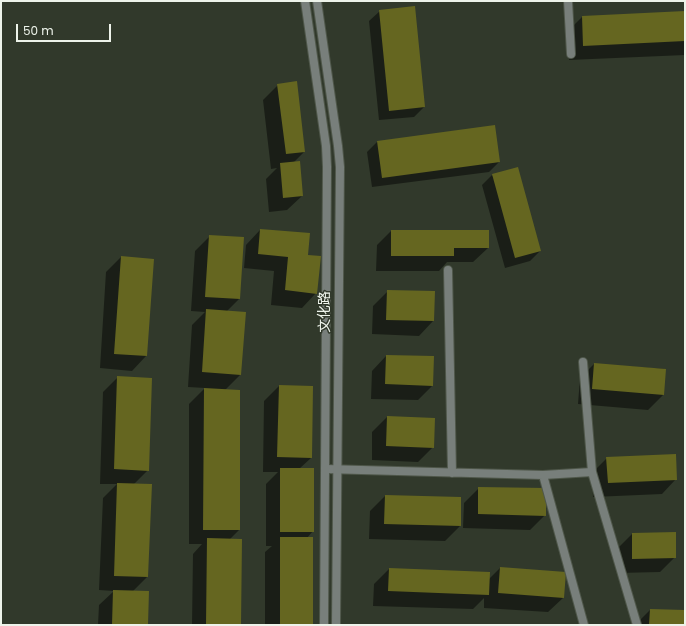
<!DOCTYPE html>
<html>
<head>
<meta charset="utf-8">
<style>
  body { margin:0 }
  #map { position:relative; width:686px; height:626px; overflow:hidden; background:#31392b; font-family:Poppins,sans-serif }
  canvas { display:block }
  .frame { position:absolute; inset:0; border:2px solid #edf3ea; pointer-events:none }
  .scale { position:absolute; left:16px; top:24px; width:95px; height:18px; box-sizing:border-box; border:2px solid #edf3ea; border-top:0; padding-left:5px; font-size:12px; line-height:14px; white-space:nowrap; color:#edf3ea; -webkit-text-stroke:3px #31392b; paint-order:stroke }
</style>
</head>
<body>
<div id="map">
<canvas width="686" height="626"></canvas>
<div class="frame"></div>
<div class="scale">50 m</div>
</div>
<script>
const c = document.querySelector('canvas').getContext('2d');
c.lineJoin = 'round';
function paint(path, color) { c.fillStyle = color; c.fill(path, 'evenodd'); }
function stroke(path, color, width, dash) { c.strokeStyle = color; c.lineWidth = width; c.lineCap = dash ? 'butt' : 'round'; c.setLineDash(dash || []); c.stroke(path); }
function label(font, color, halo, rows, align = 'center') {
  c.font = font + ' Poppins,"Noto Sans SC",sans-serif'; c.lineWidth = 3; c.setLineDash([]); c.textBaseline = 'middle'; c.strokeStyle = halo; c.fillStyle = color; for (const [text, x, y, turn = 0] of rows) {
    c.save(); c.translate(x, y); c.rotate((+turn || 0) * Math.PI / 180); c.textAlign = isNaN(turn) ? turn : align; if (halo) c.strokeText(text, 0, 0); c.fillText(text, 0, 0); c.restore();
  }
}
paint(new Path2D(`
  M380,11l44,96 -10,10 -35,3 -10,-99z
  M685,12v43l-116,5 -2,-28 15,-15z
  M278,85l26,67 -11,11 9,33 -15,14 -18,2 -3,-33 11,-11 -6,1 -8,-69z
  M377,142l122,20 -10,10 -117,15 -5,-35z
  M492,175l48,76 -10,10 -25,7 -23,-83z
  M260,230l47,26 9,37 -14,15 -31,-3 3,-34 -30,-3 2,-23z
  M391,231l97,17 -15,14h-26l-8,9h-63l1,-26z
  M210,236l29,63 -13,13 14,63 -15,15 14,1v139l-10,10 11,85h-48l1,-71 9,-10h-13v-140l16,-16 -17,-1 4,-62 13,-13 -14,-1 4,-60z
  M121,257l25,99 -14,15 -32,-3 6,-96z
  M388,291l45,30 -14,15 -47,-2 1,-28z
  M386,356l46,30 -14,14 -47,-1 1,-28z
  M594,364l71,5 -2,26 -15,15 -70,-6 2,-26z
  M118,377l30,93 -14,14 13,93 -15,15 15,33h-49l1,-20 15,-14 -15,-1 4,-92 14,-14h-17l3,-92z
  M279,386l32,72 -12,11 14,62 -6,7 5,87h-47v-73l7,-6h-6v-62l12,-12h-15l1,-71z
  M387,417l46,30 -15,15 -46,-2v-28z
  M607,458l69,21 -14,15 -69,3 -1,-24z
  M479,488l66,27 -15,15 -67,-2 1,-25z
  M385,496l75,2v28l-15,15 -76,-2 1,-28z
  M632,534l43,23 -15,15 -42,1 -1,-24z
  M500,568l63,30 -15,14 -64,-4v-10l-11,11 -100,-3 1,-22 15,-15 100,4 -1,7z
  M650,610l35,1v14h-50z`), '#0007');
paint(new Path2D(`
  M415,6l10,101 -36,4 -10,-101z
  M685,11v30l-102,5 -1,-30z
  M297,81l8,71 -19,2 -9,-70z
  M495,125l5,37 -118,16 -5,-37z
  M300,161l3,35 -20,2 -3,-35z
  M518,167l23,84 -26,7 -23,-84z
  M260,229l50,4 -2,22 13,1 -4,38 -32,-4 3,-33 -30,-3z
  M391,230h98v18h-35v8h-63z
  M209,235l35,2 -4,62 -35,-2z
  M121,256l33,3 -7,97 -33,-2z
  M387,290l48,1 -1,30 -48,-1z
  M206,309l40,3 -5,63 -39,-3z
  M386,355l48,1 -1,30 -48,-2z
  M594,363l72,6 -2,26 -72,-6z
  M117,376l35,2 -3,93 -35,-2z
  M279,385l34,1 -1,72 -35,-1z
  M204,388l36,2v140h-37z
  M387,416l48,2 -1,30 -48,-2z
  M676,454l1,26 -69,3 -2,-26z
  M280,468h34v64h-34z
  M117,483l35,1 -4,93 -34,-1z
  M478,487l68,1v28l-68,-2z
  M385,495l76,2v29l-77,-2z
  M676,532v26l-44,1v-26z
  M280,537h33v88h-33z
  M207,538l35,1 -1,86h-35z
  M500,567l66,5 -2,26 -66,-5z
  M389,568l101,4 -1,23 -101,-4z
  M113,590l36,1 -1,34h-36z
  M650,609l35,1v15h-36z`), '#656620');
const minor = new Path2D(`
  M568,1l3,53
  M448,270l4,203
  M583,362l9,110 45,153
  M325,469l218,6 49,-3
  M543,475l41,150`);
const tertiary = new Path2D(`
  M305,1l21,145 1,21 -3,458
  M317,1l21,145 2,21 -4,458`);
stroke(minor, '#4f574a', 10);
stroke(tertiary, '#4f574a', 10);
stroke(minor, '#787f7b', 8);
stroke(tertiary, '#787f7b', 8);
label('14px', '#edf3ea', '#31392b', [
  ["文化路",325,312,-90]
]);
</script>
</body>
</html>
